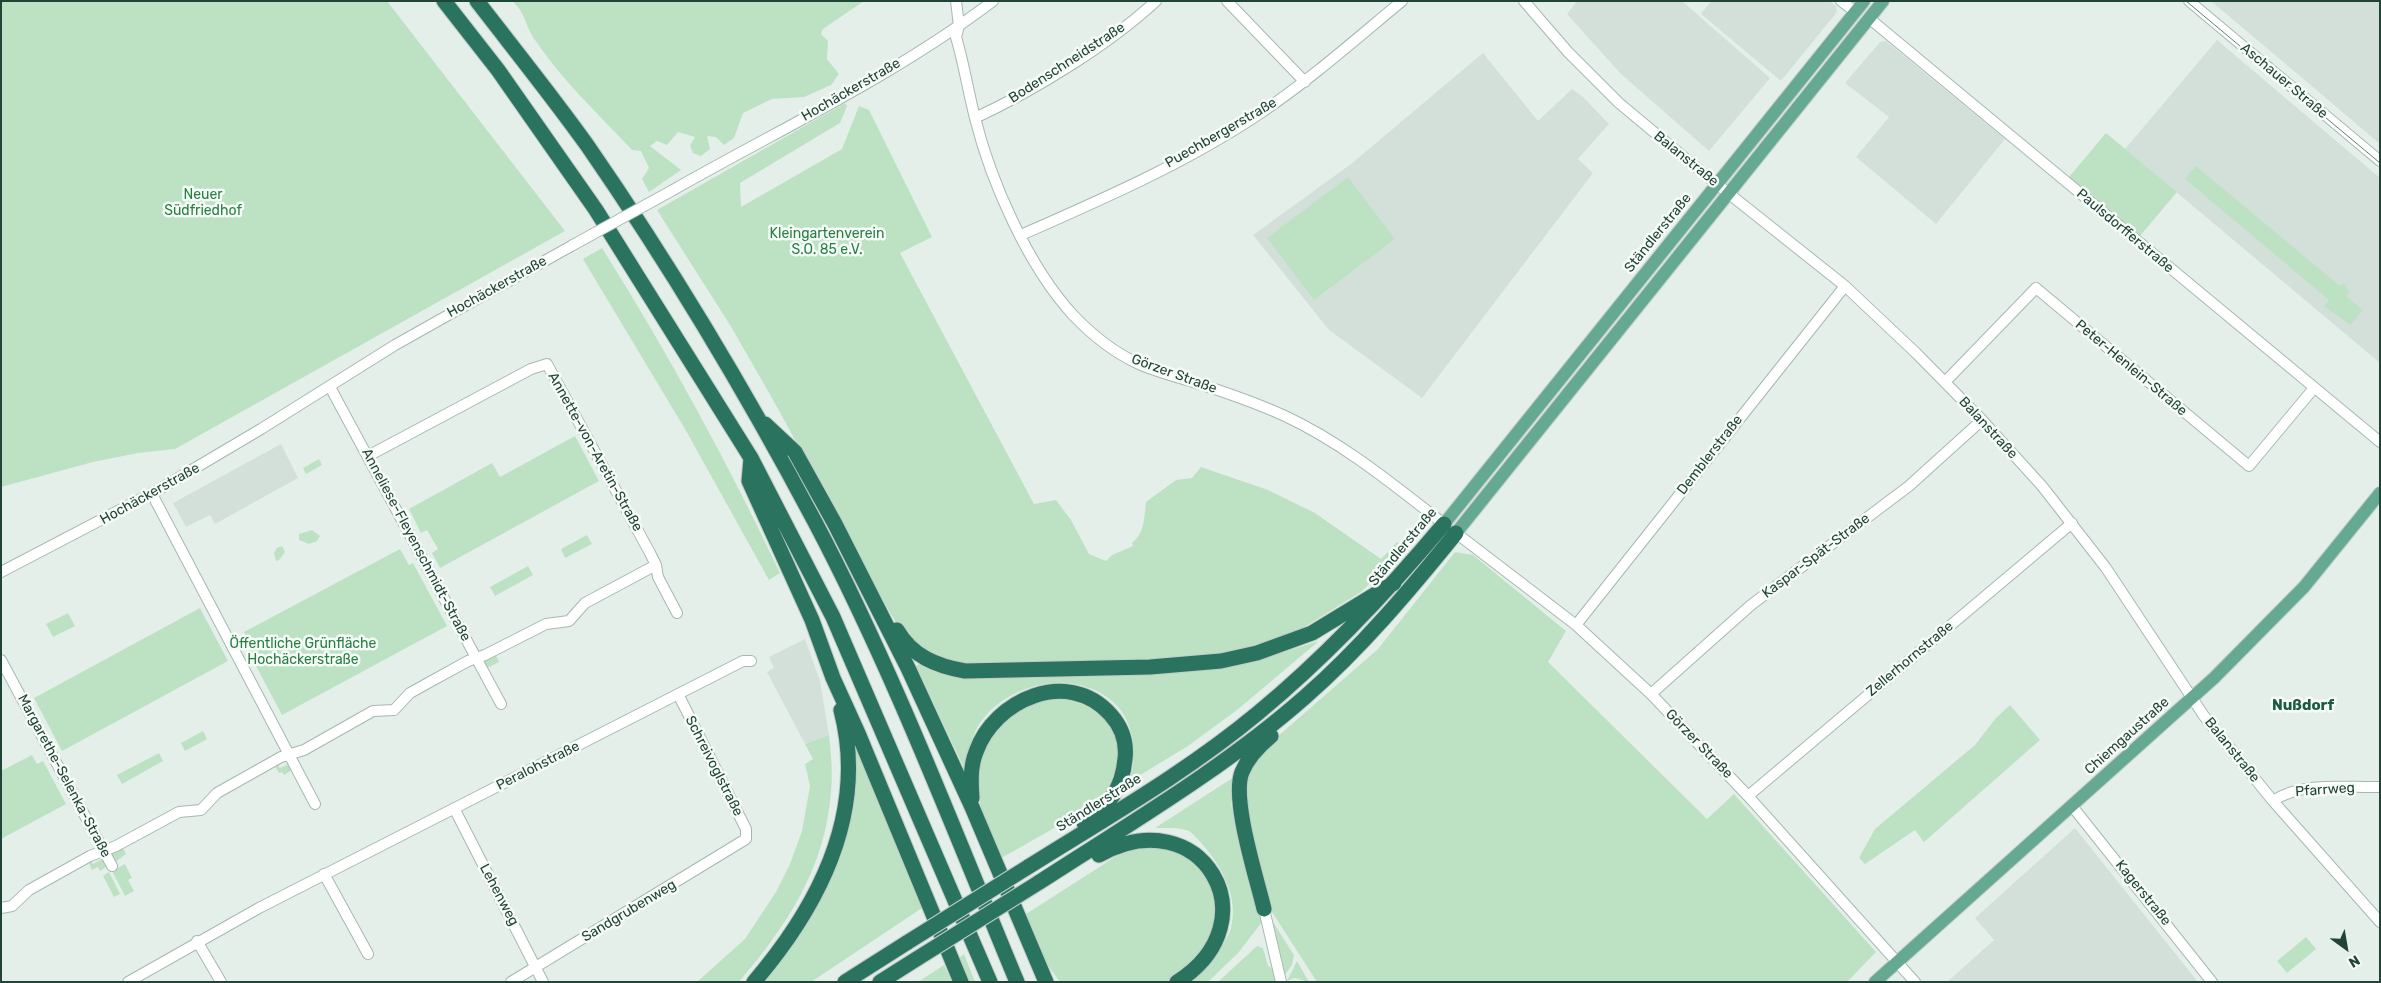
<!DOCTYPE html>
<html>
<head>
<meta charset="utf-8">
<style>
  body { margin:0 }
  #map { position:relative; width:2381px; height:983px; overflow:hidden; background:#e5efea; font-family:Rubik,sans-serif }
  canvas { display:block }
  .frame { position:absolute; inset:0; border:2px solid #214438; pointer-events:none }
  .north { position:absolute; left:2321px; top:923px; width:50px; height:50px; -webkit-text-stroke:4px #f6fbf8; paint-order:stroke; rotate:148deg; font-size:14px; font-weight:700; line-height:20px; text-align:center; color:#214438 }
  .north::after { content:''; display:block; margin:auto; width:18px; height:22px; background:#214438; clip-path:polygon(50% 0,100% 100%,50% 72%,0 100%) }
</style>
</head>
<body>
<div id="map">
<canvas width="2381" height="983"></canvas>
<div class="frame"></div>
<div class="north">N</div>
</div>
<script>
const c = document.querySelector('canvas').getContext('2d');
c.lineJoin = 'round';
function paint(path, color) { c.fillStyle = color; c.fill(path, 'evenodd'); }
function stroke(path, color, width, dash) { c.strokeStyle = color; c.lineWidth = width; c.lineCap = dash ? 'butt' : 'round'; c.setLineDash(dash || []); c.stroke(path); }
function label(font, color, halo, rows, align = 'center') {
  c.font = font + ' Rubik,sans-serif'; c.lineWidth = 5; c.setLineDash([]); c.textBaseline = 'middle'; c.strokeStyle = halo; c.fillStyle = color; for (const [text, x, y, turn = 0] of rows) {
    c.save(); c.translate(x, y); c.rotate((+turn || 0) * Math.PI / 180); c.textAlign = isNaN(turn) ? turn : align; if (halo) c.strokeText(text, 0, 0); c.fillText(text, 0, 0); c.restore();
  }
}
paint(new Path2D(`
  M1577,1h105l88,77 -61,73 -88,-77 -54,-60z
  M1711,1h119l6,5 1,6 -56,69 -80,-67z
  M2211,1h169v143l-53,-45z
  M2217,40l163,138v185l-255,-214z
  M1886,41l119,98 -69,85 -80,-67 33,-40 -44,-34 35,-41z
  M1483,53l55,68 34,-32 11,8 26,27 -31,35 15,14 -171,225 -93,-68 -76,-95 98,-71z
  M281,444l17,34 -83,46 -5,-9 -24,12 -13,-24z
  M805,639l15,42 9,54 -24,9 -38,-72 7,-4 -5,-11z
  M2075,828l123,154h-251l47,-42 -19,-22z`), '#d3e0d9');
paint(new Path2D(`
  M1,1h386l178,230 -390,218 -37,4 -45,9 -92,25z
  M512,1h352l-41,28 -2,5 7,7 -1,18 12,15 -8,11 -27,12 -32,2 -29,14 -9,25 -10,7 -8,-8 -9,-1 3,13 -9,7 -8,-3 -3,-7 5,-9 -17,-5 -11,13 -10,-4 -7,5 31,24 -32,22 -7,-13 7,-11 -8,-17 -9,-1c-33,-35 -70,-70 -97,-110 -10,-14 -9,-27 -23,-39z
  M845,103l2,3 -7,17 -100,60 1,24 101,-58 17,-43 10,4 63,127 -32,16 134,251 22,-4 15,20 18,34 17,7 6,-6 21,-9 -1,-3c13,-11 12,-25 14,-41l30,-22 16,-2 9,-11 67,23 47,23 66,46 16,-17 8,7 -44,43 -73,45 -68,18 -75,5 -193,4 -30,-14 -25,-26 -8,-13 -117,-213 -42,-73 -73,-115z
  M2106,133l71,59 -37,44 -71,-59z
  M2196,166l144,120 4,-3 3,3 -1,2 4,3 -4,5 17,14 -13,15 -26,-19 5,-6 -144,-121z
  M1348,177l47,62 -81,61 -47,-62z
  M602,248c66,105 125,213 178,325l-11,7 -84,-151 -102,-170z
  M575,436l24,45 -159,87 -8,-15 6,-4 -11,-19 -6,3 -12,-24 83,-46 8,14z
  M319,459l3,6 -16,9 -3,-6z
  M312,530l8,6 -3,5 -8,3 -10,-4v-6z
  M587,535l5,9 -27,14 -4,-9z
  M282,546l3,6 -6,8 -3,1 -2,-8 3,-5z
  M400,549l9,16 4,-2 34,63 -165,89 -34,-64 5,-3 -9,-16z
  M1455,552l18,3 93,76 -18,31 159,157 27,-25 142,158 -29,30h-530l-45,-70 -17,-64 -9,-38 1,-29 4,-15 10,-15 117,-102z
  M528,566l5,9 -38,21 -5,-9z
  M200,608l28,53 -166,90 -28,-53z
  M68,613l7,13 -22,11 -7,-13z
  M1319,641l-82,69 -49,36 -56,34c-2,-4 0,-9 1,-14 2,-20 -1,-42 -14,-58 -37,-42 -109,-28 -139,15 -9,12 -12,33 -15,47l-49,-104 3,-2c18,11 39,14 60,15l236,-10 44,-9z
  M496,655l3,7 -12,6 -4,-6z
  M1055,698c23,2 42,9 56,28 12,17 9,45 -2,62 -15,20 -85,57 -109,71 -10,-25 -22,-51 -23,-78 -2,-31 25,-63 52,-76 7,-4 17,-5 26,-7z
  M2010,705l30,35 -116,102 -9,-12 -50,34 -6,-6 16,-29 100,-84 21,-27z
  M203,731l4,8 -22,12 -4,-8z
  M829,735c2,18 4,38 2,57 -6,77 -44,133 -92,190h-42l48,-43 31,-47 14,-28 12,-33 8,-45 -5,-22 8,-5 -8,-15z
  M858,748l67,158 -114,76h-48c46,-56 88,-124 93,-198 1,-11 -1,-23 -1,-35z
  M159,753l4,8 -41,23 -5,-9z
  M32,755l5,9 6,-3 23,43 -65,35v-68z
  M289,764l3,6 -8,5 -2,-3 -3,1 -4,-7 3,-1 2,3z
  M1234,777l-3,27 19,82 12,36 -24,31 -30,29h-20c14,-10 38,-37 43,-54 8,-30 -9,-61 -28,-83 -4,-4 -9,-11 -14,-14 -10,-4 -22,-3 -34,-3z
  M122,847l4,7 -11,8 -4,-8z
  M1147,847l16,1 26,9 15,15 11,27v21l-3,14 -12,18 -18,19 -16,11h-106l-16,-22 -18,-46 89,-57 13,-6z
  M102,859l4,8 -6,4 -2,-4 -6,3 -3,-7 2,-2 2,3z
  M125,864l7,14 -4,2 6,11 -9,5 -13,-25z
  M109,872l11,22 -6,3 -11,-21z
  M1273,922l21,33 -2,10 -7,10z
  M2306,937l10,12 -29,24 -10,-12z
  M1257,946l6,2 5,18 7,4 2,12h-59z
  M964,954l11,28h-6l-10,-24z
  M1297,961l12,21 -14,-4 -8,3z
  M944,965l8,17h-34z`), '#bce2c3');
const minor = new Path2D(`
  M956,1l3,25 -3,11c8,27 12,54 19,81 16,64 53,148 98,197 19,20 42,38 66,49 16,7 34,12 51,17 32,10 64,21 95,35 58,27 109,69 159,108
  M1227,1l78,81
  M1524,1l44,51 51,51 84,70 142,113 71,67 66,67 60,66 64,82 98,148 69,85 107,121
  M1841,1l15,11
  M2189,1l191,160
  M1870,19l510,423
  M975,118c60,-28 132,-72 181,-117
  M673,190c107,-61 221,-114 320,-189
  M1021,235c82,-36 167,-73 241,-123 49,-33 94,-73 140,-111
  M1945,382l91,-94 213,178 65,-78
  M330,387l171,317
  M368,456l163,-87 16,-5 103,189 6,12 2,12 19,36
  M152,494l163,310
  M1456,533l120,92 75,69 97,102 167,186
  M1,572l157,-82 103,-61 134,-84 178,-100
  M1576,625l269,-339
  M1,660l111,206
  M1651,694l100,-89 158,-119 73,-66
  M1748,796l324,-273
  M2273,801c29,-20 72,-13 107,-14
  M2072,806l140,176
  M454,808l89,174
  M324,874l44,80
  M1,908l11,-2 17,-16 61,-34 26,-10 63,-34 22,-2 16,-17 64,-36 23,-7 69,-39 21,-1 16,-17 18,-10 40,-22 17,-6 61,-31 23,-3 16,-18 71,-38
  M1264,909l17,73
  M197,941l24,41
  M128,982l131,-74 484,-247h8
  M511,982l235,-143v-10l-68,-135`);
const major = new Path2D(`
  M1444,524l420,-523
  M1456,533l427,-532
  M1875,982l339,-304 90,-91 76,-94`);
const highway = new Path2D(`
  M444,1l54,69 98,140 155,248 82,159 157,365
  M477,1c37,48 75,95 110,144 83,120 159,247 228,377 78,148 138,306 202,460
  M765,424l30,28 40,72 73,144 64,139 74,175
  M751,458l-2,23 63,139 21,58 25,55 103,249
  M897,630c15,26 39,36 68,41l185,-4 71,-6 36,-8 55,-20 82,-50
  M972,798c-1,-15 -2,-31 4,-46 18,-52 92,-85 134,-38 11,12 17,28 15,45 -3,32 -16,45 -41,64
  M1099,855c102,-57 175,66 78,127
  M1028,867c78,-49 159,-95 230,-154 69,-57 129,-121 186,-189
  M1038,883c91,-59 185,-114 267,-186 56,-49 104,-106 151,-164
  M1264,909c-7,-30 -33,-110 -22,-137 6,-15 17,-26 29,-36
  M754,982c65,-76 114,-169 87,-272
  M845,982l63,-40
  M880,982l38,-24`);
stroke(minor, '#a6b8b1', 12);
stroke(major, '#c1cbc7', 14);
stroke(highway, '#c1cbc7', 17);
stroke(minor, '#fff', 10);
stroke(major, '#65a992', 12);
stroke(highway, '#2a735f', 15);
stroke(new Path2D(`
  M2186,1l194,162`), '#5c7f73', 1);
const minorBridge = new Path2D(`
  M573,245l100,-55`);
const highwayBridge = new Path2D(`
  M908,942l120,-75
  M918,958l120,-75`);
stroke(minorBridge, '#a6b8b1', 12, []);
stroke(highwayBridge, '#c1cbc7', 17, []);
stroke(minorBridge, '#fff', 10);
stroke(highwayBridge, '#2a735f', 15);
label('14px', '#214438', '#f6fbf8', [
  ["Bodenschneidstraße",1067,63,-33],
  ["Aschauer Straße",2284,81,40],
  ["Hochäckerstraße",851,90,-30],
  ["Puechbergerstraße",1221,133,-30],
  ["Balanstraße",1686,159,39],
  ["Paulsdorfferstraße",2125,231,40],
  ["Ständlerstraße",1658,233,-51],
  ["Hochäckerstraße",497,287,-29],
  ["Peter-Henlein-Straße",2131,368,40],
  ["Görzer Straße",1174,374,20],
  ["Balanstraße",1988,428,47],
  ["Annette-von-Aretin-Straße",595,452,61],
  ["Demblerstraße",1710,455,-52],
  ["Hochäckerstraße",150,494,-29],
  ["Anneliese-Fleyenschmidt-Straße",416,545,62],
  ["Ständlerstraße",1403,547,-50],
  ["Kaspar-Spät-Straße",1816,556,-37],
  ["Zellerhornstraße",1910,659,-40],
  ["Chiemgaustraße",2127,736,-42],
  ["Görzer Straße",1699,744,46],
  ["Balanstraße",2232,750,51],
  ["Peralohstraße",538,766,-27],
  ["Schreivoglstraße",714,766,63],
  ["Margarethe-Selenka-Straße",64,776,62],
  ["Pfarrweg",2325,790,-4],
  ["Ständlerstraße",1099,803,-32],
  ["Kagerstraße",2143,893,51],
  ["Lehenweg",499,895,62],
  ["Sandgrubenweg",629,911,-31]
]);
label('14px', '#277f42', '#f6fbf8', [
  ["Neuer",203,195],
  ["Südfriedhof",203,211],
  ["Kleingartenverein",827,234],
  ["S.O. 85 e.V.",827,250],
  ["Öffentliche Grünfläche",303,644],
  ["Hochäckerstraße",303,660]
]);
label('bold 15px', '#1b5945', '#f6fbf8', [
  ["Nußdorf",2303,706]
]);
</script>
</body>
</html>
